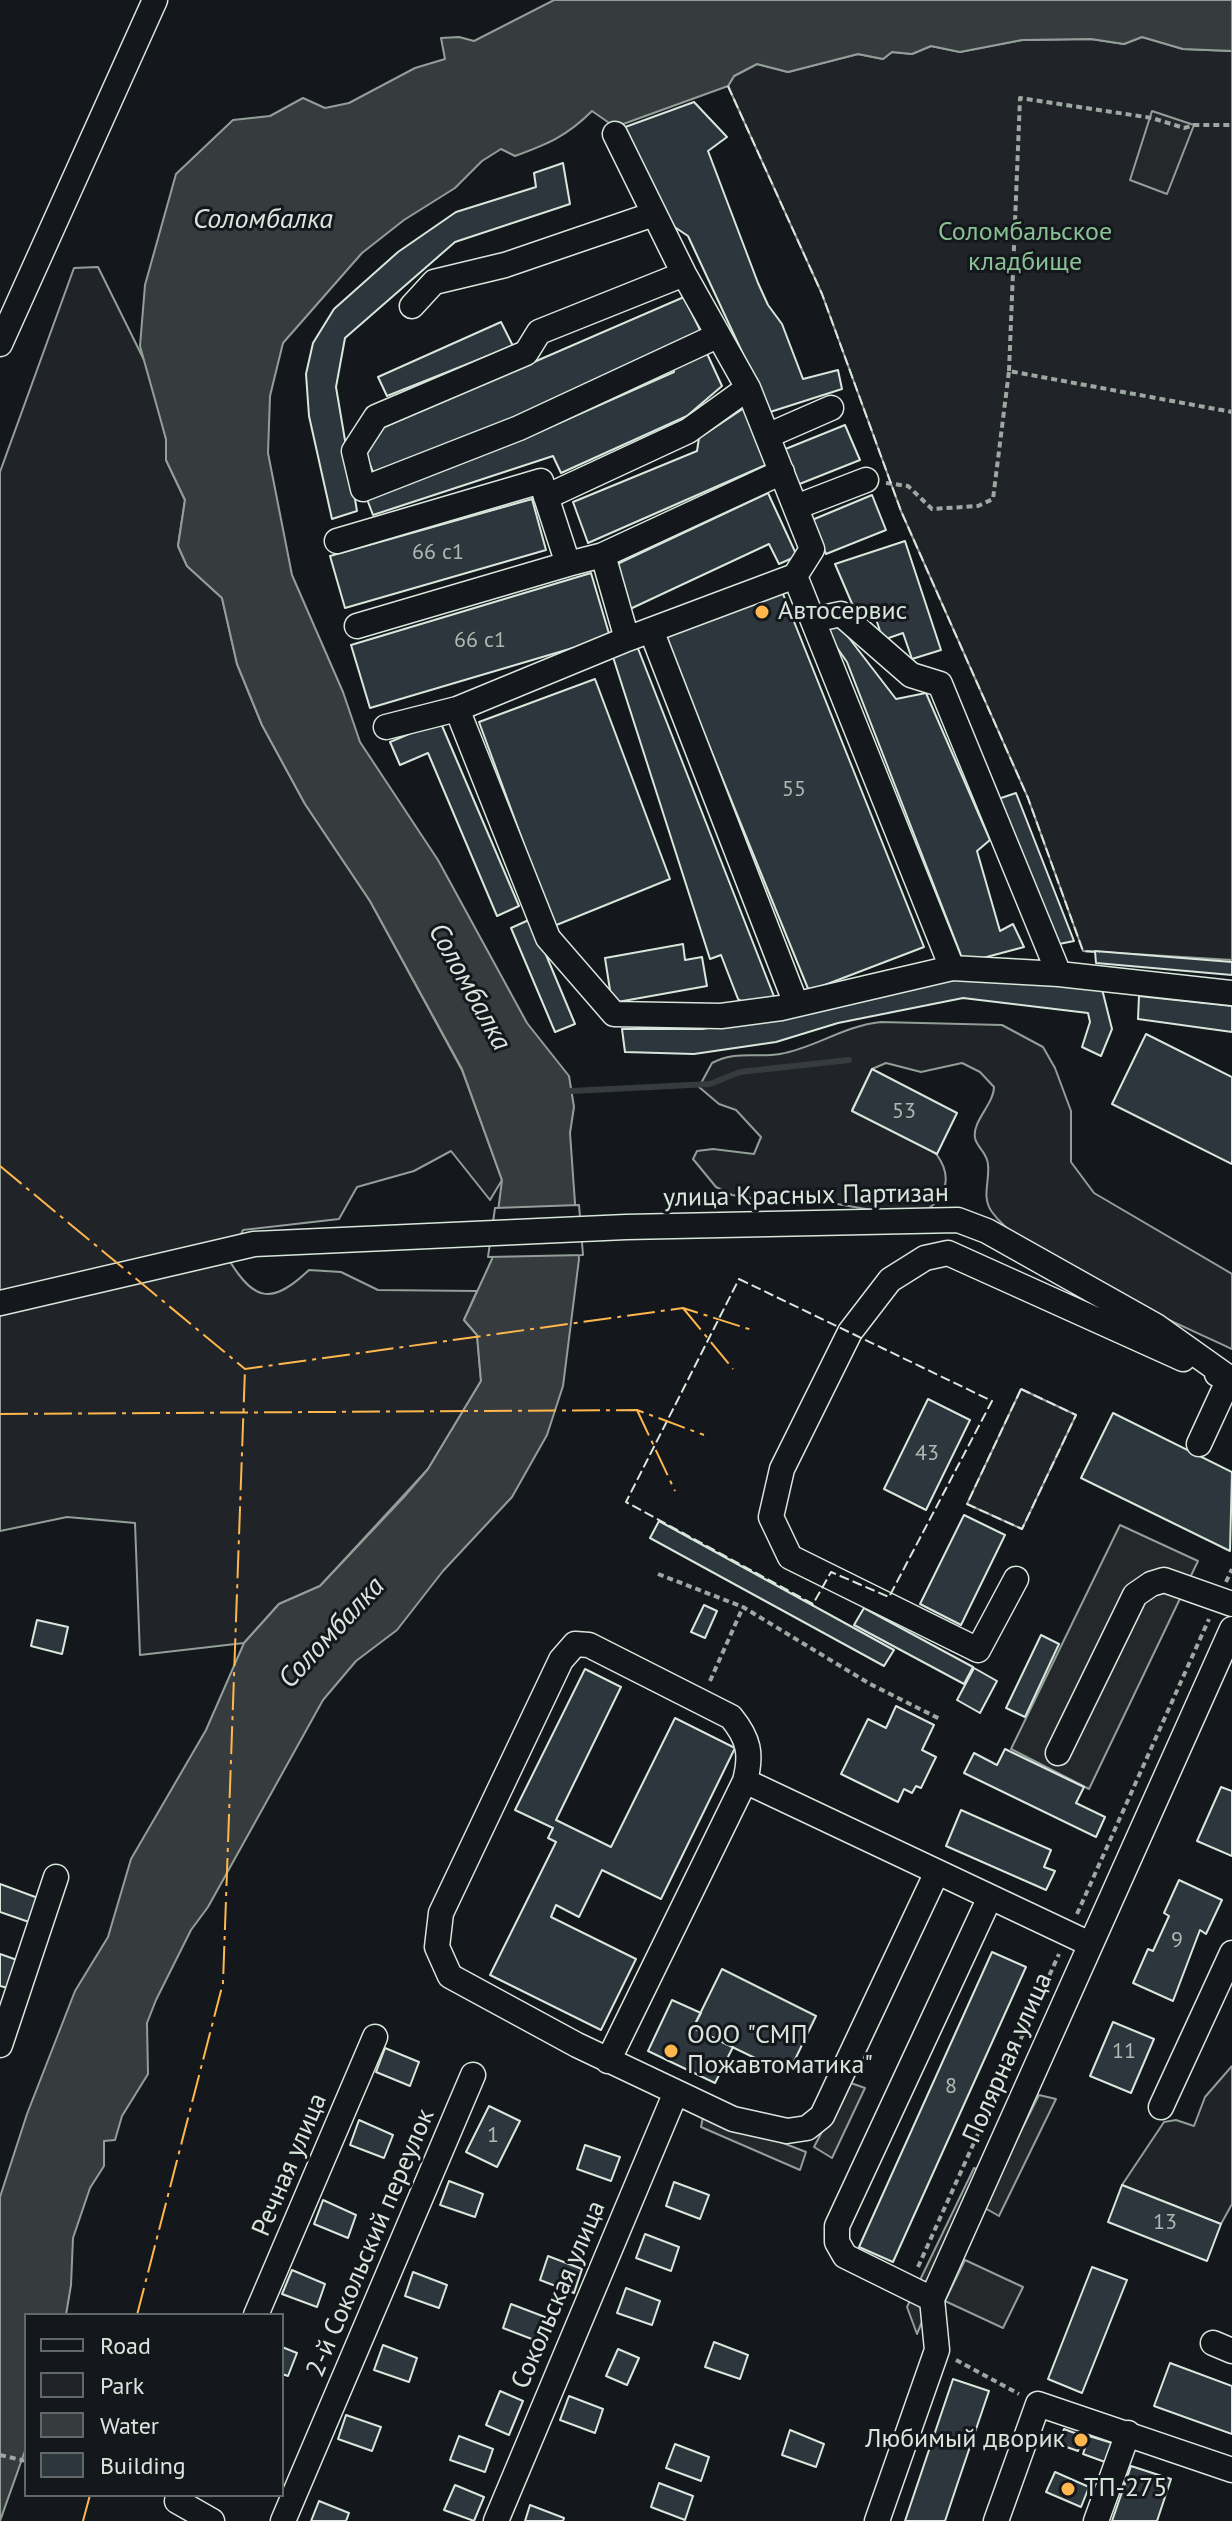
<!DOCTYPE html>
<html>
<head>
<meta charset="utf-8">
<style>
  body { margin:0 }
  #map { position:relative; width:1232px; height:2521px; overflow:hidden; background:#14181c; font-family:"PT Sans",sans-serif }
  canvas { display:block }
  .legend { position:absolute; left:24px; top:2313px; width:260px; height:184px; box-sizing:border-box; background:#14181c; border:2px solid #626a69; margin:0; padding:10px 14px; list-style:none; font-size:24px; color:#d8e6dc }
  .legend li { display:flex; align-items:center; gap:16px; height:40px }
  .legend b { width:40px; border:2px solid #626a69 }
</style>
</head>
<body>
<div id="map">
<canvas width="1232" height="2521"></canvas>
<ul class="legend">
<li><b style="height:10px;background:#14181c"></b>Road</li>
<li><b style="height:22px;background:#202428"></b>Park</li>
<li><b style="height:22px;background:#363b3e"></b>Water</li>
<li><b style="height:22px;background:#2c363c"></b>Building</li>
</ul>
</div>
<script>
const c = document.querySelector('canvas').getContext('2d');
c.lineJoin = 'round';
function paint(path, color) { c.fillStyle = color; c.fill(path, 'evenodd'); }
function stroke(path, color, width, dash) { c.strokeStyle = color; c.lineWidth = width; c.lineCap = dash ? 'butt' : 'round'; c.setLineDash(dash || []); c.stroke(path); }
function label(font, color, halo, rows, align = 'center') {
  c.font = font + ' "PT Sans",sans-serif'; c.lineWidth = 6; c.setLineDash([]); c.textBaseline = 'middle'; c.strokeStyle = halo; c.fillStyle = color; for (const [text, x, y, turn = 0] of rows) {
    c.save(); c.translate(x, y); c.rotate((+turn || 0) * Math.PI / 180); c.textAlign = isNaN(turn) ? turn : align; if (halo) c.strokeText(text, 0, 0); c.fillText(text, 0, 0); c.restore();
  }
}
const green = new Path2D(`
  M1142,37l41,12 49,2v909l-149,-9 -55,-153 -127,-287 -79,-217 -94,-208 6,-10 23,-12 31,8 70,-18 25,5 9,-7 20,2 19,-8 29,6 62,-12 69,-1 33,5z
  M98,267l51,103 17,69v21l19,40 -7,46 9,20 35,32 15,66 25,61 43,79 65,97 92,169 40,110 -12,20 -39,-49 -37,20 -57,16 -18,32 -96,11 -14,30c26,43 44,44 80,10l32,2 37,18 99,1 -13,29 13,15 4,46 -53,88 -108,117 -41,18 -35,39 -104,12 -5,-132 -68,-6 -67,14v-1059l74,-204z
  M881,1022l121,3 41,22 12,21 16,43v51l23,31 138,81v75c-55,-26 -208,-91 -240,-137 -11,-15 -2,-31 -4,-47 0,-12 -11,-17 -13,-27 -3,-17 19,-34 19,-51l-14,-15 -18,-9 -41,9 -35,-9 -14,6 -20,41c16,10 77,34 85,45 15,21 10,40 -10,55l-50,1 -51,-9 -34,3 -60,-10 -16,-8 -23,-28 4,-8 16,-2 41,5 7,-17 -25,-27 -17,-6 -20,-17 13,-24c24,-13 44,-5 68,-9 35,-6 63,-28 101,-32z
  M1021,1389l55,26 -54,114 -55,-25z
  M1232,2066v138l-11,20 -99,-39 42,-63 12,-2 18,6 11,-29z`);
paint(green, '#202428');
stroke(green, '#939e99', 2);
const parking = new Path2D(`
  M1152,111l42,14 -27,69 -37,-14z
  M1120,1525l78,36 -109,228 -78,-40z
  M848,2082l17,6 -33,70 -18,-11z
  M1039,2095l17,4 -57,117 -16,-9z
  M704,2112l102,40 -6,18 -99,-43z
  M974,2168l9,4 -66,162 -10,-27z
  M965,2260l58,27 -20,41 -58,-27z`);
paint(parking, '#24282b');
stroke(parking, '#939e99', 2);
const water = new Path2D(`
  M554,0h678v51l-49,-2 -41,-12 -18,7 -33,-5 -69,1 -62,12 -29,-6 -19,8 -20,-2 -9,7 -25,-5 -70,18 -31,-8 -23,12 -6,10 -113,41 -23,-16c-25,25 -44,33 -77,45l-14,-7 -19,12 -27,27 -51,32 -42,33 -79,90 -13,53 -2,57 24,122 51,117 17,50 78,118 89,163 42,53 5,31 -4,26 9,126 -16,127 -16,49 -35,62 -69,74 -46,59 -41,31 -33,39 -115,207 -17,23 -35,70 -9,23 1,51 -26,42 -7,24 -11,1v25l-14,22 -17,50 -2,47 -5,30h-40v133l-26,73v-324l27,-83 48,-123 33,-54 23,-78 75,-129 38,-87 35,-39 41,-18 83,-88 25,-29 53,-88 -4,-46 -13,-15 28,-61 10,-79 -40,-111 -92,-168 -65,-97 -43,-79 -25,-61 -15,-66 -35,-32 -9,-20 7,-46 -19,-40v-21l-26,-93 5,-61 31,-111 57,-54 37,-4 33,-18 22,10 24,-5 66,-35 30,-9 -4,-21 18,-1 15,4z`);
paint(water, '#363b3e');
stroke(water, '#939e99', 2);
const pier = new Path2D(`
  M579,1205l4,50 -95,2 7,-49z`);
paint(pier, '#14181c');
stroke(pier, '#939e99', 2);
stroke(new Path2D(`
  M571,1091l139,-7 30,-12 109,-12`), '#363b3e', 6);
const building = new Path2D(`
  M694,102l33,35 -19,14 50,132 10,22 14,19 21,55 35,-9 4,19 -72,23 -82,-176 -15,-10 -56,-96z
  M563,163l7,41 -115,38 -110,96 -9,49 21,124 -25,8 -23,-103 -3,-42 7,-31 21,-34 64,-57 58,-40 80,-25 -2,-14z
  M684,297l17,35 -186,88 -142,52 -8,-20 19,-25z
  M501,322l12,24 -126,50 -9,-19z
  M704,347l18,39 -35,30 -126,57 -8,-17 -180,59 -8,-21 167,-59 142,-63 -2,-11z
  M744,408l24,56 -180,79 -15,-41 124,-51 2,-13z
  M845,425l15,35 -63,25 -14,-35z
  M768,493l29,63 -18,8 -10,-20 -139,65 -17,-43z
  M872,495l14,35 -60,24 -14,-34z
  M532,499l14,51 -201,58 -15,-52z
  M905,541l36,109 -29,9 -9,-26 -20,7 -7,-21 -17,1 -24,-56z
  M591,573l19,64 -240,71 -19,-63z
  M781,589l143,358 -115,44 -146,-358z
  M839,625l57,74 30,-6 64,147 -13,11 23,80 13,-7 11,23 -60,16 -117,-301 -23,-33z
  M637,646l138,353 -27,6 -10,-6 -17,-44 -11,4 -97,-302z
  M595,679l75,200 -116,47 -75,-204z
  M440,721l79,185 -22,10 -69,-163 -28,12 -10,-23z
  M1016,793l58,148 -15,3 -61,-145z
  M531,919l44,105 -20,8 -44,-104z
  M683,944l2,16 17,-3 5,29 -95,17 -7,-45z
  M1095,951l137,11v13l-136,-12z
  M960,979l142,10 10,40 -11,27 -19,-9 8,-25 -2,-9 -125,-15 -125,25 -62,19 -82,12 -69,-2 -3,-23h80l84,-13 81,-20z
  M1139,996l93,10v26l-94,-13z
  M1146,1034l86,43v87l-120,-60z
  M872,1069l85,44 -20,41 -85,-43z
  M928,1399l42,21 -44,90 -42,-21z
  M1113,1413l119,59 -2,79 -149,-73z
  M964,1515l41,20 -44,90 -41,-21z
  M659,1521l235,129 -10,16 -234,-128z
  M704,1605l13,6 -12,27 -14,-6z
  M864,1608l109,59 -9,17 -110,-59z
  M37,1620l31,7 -6,27 -31,-8z
  M1041,1635l18,9 -34,73 -19,-9z
  M974,1668l23,13 -17,32 -23,-13z
  M585,1669l36,18 -65,133 55,27 64,-129 60,30 -74,151 -59,-29 -23,47 -23,-12 -5,12 85,42 -35,71 -111,-55 66,-133 -8,-4 5,-10 -38,-18z
  M896,1706l38,19 -12,25 14,7 -15,31 -5,-2 -4,7 -8,-4 -6,13 -57,-28 27,-55 18,9z
  M1005,1749l79,38 -8,16 29,14 -9,20 -132,-64 10,-20 23,12z
  M1221,1787l11,4v65l-35,-15z
  M961,1810l90,40 -7,17 11,4 -9,19 -100,-44z
  M1179,1880l43,20 -16,34 -6,-4 -27,71 -40,-18 15,-34 5,2 16,-35 -5,-3z
  M0,1884l38,14 -9,24 -29,-10z
  M992,1952l34,15 -133,295 -34,-15z
  M0,1954l17,6 -9,28 -8,-2z
  M722,1969l94,47 -28,58 -95,-46z
  M672,2000l29,13 -8,15 40,19 -18,36 -67,-32z
  M1113,2022l41,17 -23,54 -41,-17z
  M385,2048l34,14 -9,24 -34,-14z
  M489,2106l31,15 -23,46 -31,-15z
  M359,2120l34,15 -9,23 -34,-13z
  M585,2145l35,12 -9,24 -34,-12z
  M449,2181l34,13 -8,23 -35,-12z
  M674,2182l35,13 -9,24 -34,-13z
  M1122,2185l99,39 -14,37 -99,-39z
  M323,2200l33,15 -8,23 -34,-14z
  M645,2234l34,13 -8,24 -35,-13z
  M548,2256l34,13 -8,24 -34,-13z
  M1092,2267l35,13 -45,113 -34,-14z
  M292,2270l33,14 -8,23 -35,-13z
  M413,2272l34,13 -8,23 -34,-12z
  M626,2288l34,13 -8,24 -35,-12z
  M511,2304l34,13 -8,24 -34,-13z
  M714,2342l34,13 -8,24 -35,-12z
  M383,2345l34,13 -8,24 -35,-12z
  M282,2347l15,6 -9,23 -6,-2z
  M618,2349l21,9 -12,27 -21,-9z
  M1170,2363l62,23v48l-78,-28z
  M953,2379l36,12 -32,94 -12,36h-40z
  M500,2391l23,10 -14,34 -23,-10z
  M569,2396l34,13 -8,24 -35,-13z
  M346,2415l35,12 -9,24 -34,-12z
  M1064,2429l19,7 -5,15 -20,-7z
  M790,2430l34,14 -8,23 -34,-12z
  M459,2436l34,13 -8,23 -35,-12z
  M1089,2436l23,7 -7,19 -22,-8z
  M675,2444l34,13 -8,24 -35,-13z
  M1131,2466l40,13 -14,42h-45z
  M1055,2472l34,15 -8,20 -35,-15z
  M659,2483l34,13 -8,24 -34,-13z
  M455,2485l29,12 -10,24 -30,-11z
  M319,2501l30,12 -3,8h-35z
  M530,2505l34,13 -1,3h-38z`);
paint(building, '#2c363c');
stroke(building, '#d8e6dc', 2);
const minor = new Path2D(`
  M615,134l69,140 64,114 64,161 -17,27
  M684,274l-145,58 -13,21 -150,64 -22,34 9,38 156,-61 198,-92
  M412,306l22,-24 71,-17 149,-51
  M0,344l155,-344
  M767,436l64,-28
  M546,497l142,-66 60,-43
  M796,507l70,-27
  M337,541l204,-60 27,83 35,-9 24,84 -170,70 91,229 66,76 107,2 60,-8 171,-40 107,6 173,19
  M603,555l179,-83
  M813,620l28,-6 70,61 29,9 119,290
  M357,626l211,-62
  M651,630l145,374
  M627,639l168,-63 157,392
  M386,727l71,-18
  M0,1303l254,-59 372,-17 332,-7 29,11 169,95 76,54
  M1199,1444l30,-65 -12,-5
  M1016,1579l-38,71 -188,-93 -19,-40 11,-48 68,-137 40,-52 35,-22 23,-5 235,106
  M1058,1753l77,-158 16,-11 13,-4 68,24
  M745,1781l345,163
  M0,2045l56,-168
  M608,2061l137,-280c7,-27 4,-42 -14,-64l-142,-72 -14,-1 -14,16 -120,253 -4,34 13,29 127,69 156,74 54,12 20,-3 15,-12 115,-244
  M1161,2107l71,-154
  M932,2299l-87,-43 -8,-14v-16l153,-329
  M256,2315l119,-278
  M1213,2343l19,8
  M177,2501l35,20
  M283,2521l190,-446
  M496,2521l180,-429
  M877,2521l60,-171 -5,-51 300,-670
  M996,2521l42,-117 194,66
  M1096,2521l32,-88`);
stroke(minor, '#d8e6dc', 27);
stroke(new Path2D(`
  M1009,371l11,-273 132,20 32,10 10,-3h38
  M886,483l22,3 24,23 46,-3 15,-7 16,-128 223,41
  M658,1574l85,33 127,77 70,35
  M1226,1582l6,-13
  M710,1681l33,-74
  M1077,1914l132,-295
  M918,2267l141,-313
  M956,2360l63,34
  M0,2455l26,6`), '#9da8a2', 4, [6, 4]);
stroke(minor, '#14181c', 24);
stroke(new Path2D(`
  M728,86l94,208 79,217 127,287 55,153 17,1
  M739,1279l253,122 -103,196 -58,-25 -18,32 -187,-102z
  M1021,1389l55,26 -54,114 -55,-25z`), '#d8e6dc', 2, [10, 4]);
stroke(new Path2D(`
  M0,1166l245,203 438,-61 69,22
  M683,1308l50,61
  M637,1410l38,81
  M0,1414l637,-4 67,25
  M137,2315l86,-332 22,-614
  M83,2521l7,-26`), '#ffb74d', 2, [28, 6, 4, 6]);
for (const [x, y, r, color] of [
  [762,612,8,"#ffb74d"],
  [671,2051,8,"#ffb74d"],
  [1081,2440,8,"#ffb74d"],
  [1068,2489,8,"#ffb74d"]
]) { const dot = new Path2D(); dot.arc(x, y, r, 0, 2 * Math.PI); c.fillStyle = color; c.fill(dot); stroke(dot, '#14181c', 3); }
label('22px', '#adbab4', null, [
  ["66 с1",438,553],
  ["66 с1",480,641],
  ["55",794,790],
  ["53",904,1112],
  ["43",927,1454],
  ["9",1177,1941],
  ["11",1124,2052],
  ["8",951,2087],
  ["1",493,2136],
  ["13",1165,2223]
]);
label('26px', '#8ac095', '#14181c', [
  ["Соломбальское",1025,233],
  ["кладбище",1025,263]
]);
label('26px', '#d8e6dc', '#14181c', [
  ["Автосервис",778,612],
  ["ООО \"СМП",687,2036],
  ["Пожавтоматика\"",687,2066],
  ["Любимый дворик",1065,2440,"right"],
  ["ТП-275",1084,2489]
], 'left');
label('26px', '#d8e6dc', '#14181c', [
  ["улица Красных Партизан",806,1196,-1],
  ["Полярная улица",1008,2058,-66],
  ["Речная улица",290,2165,-67],
  ["2-й Сокольский переулок",371,2243,-67],
  ["Сокольская улица",559,2295,-67]
]);
label('italic 28px', '#d8e6dc', '#14181c', [
  ["Соломбалка",263,220],
  ["Соломбалка",469,987,61],
  ["Соломбалка",332,1633,-47]
]);
</script>
</body>
</html>
